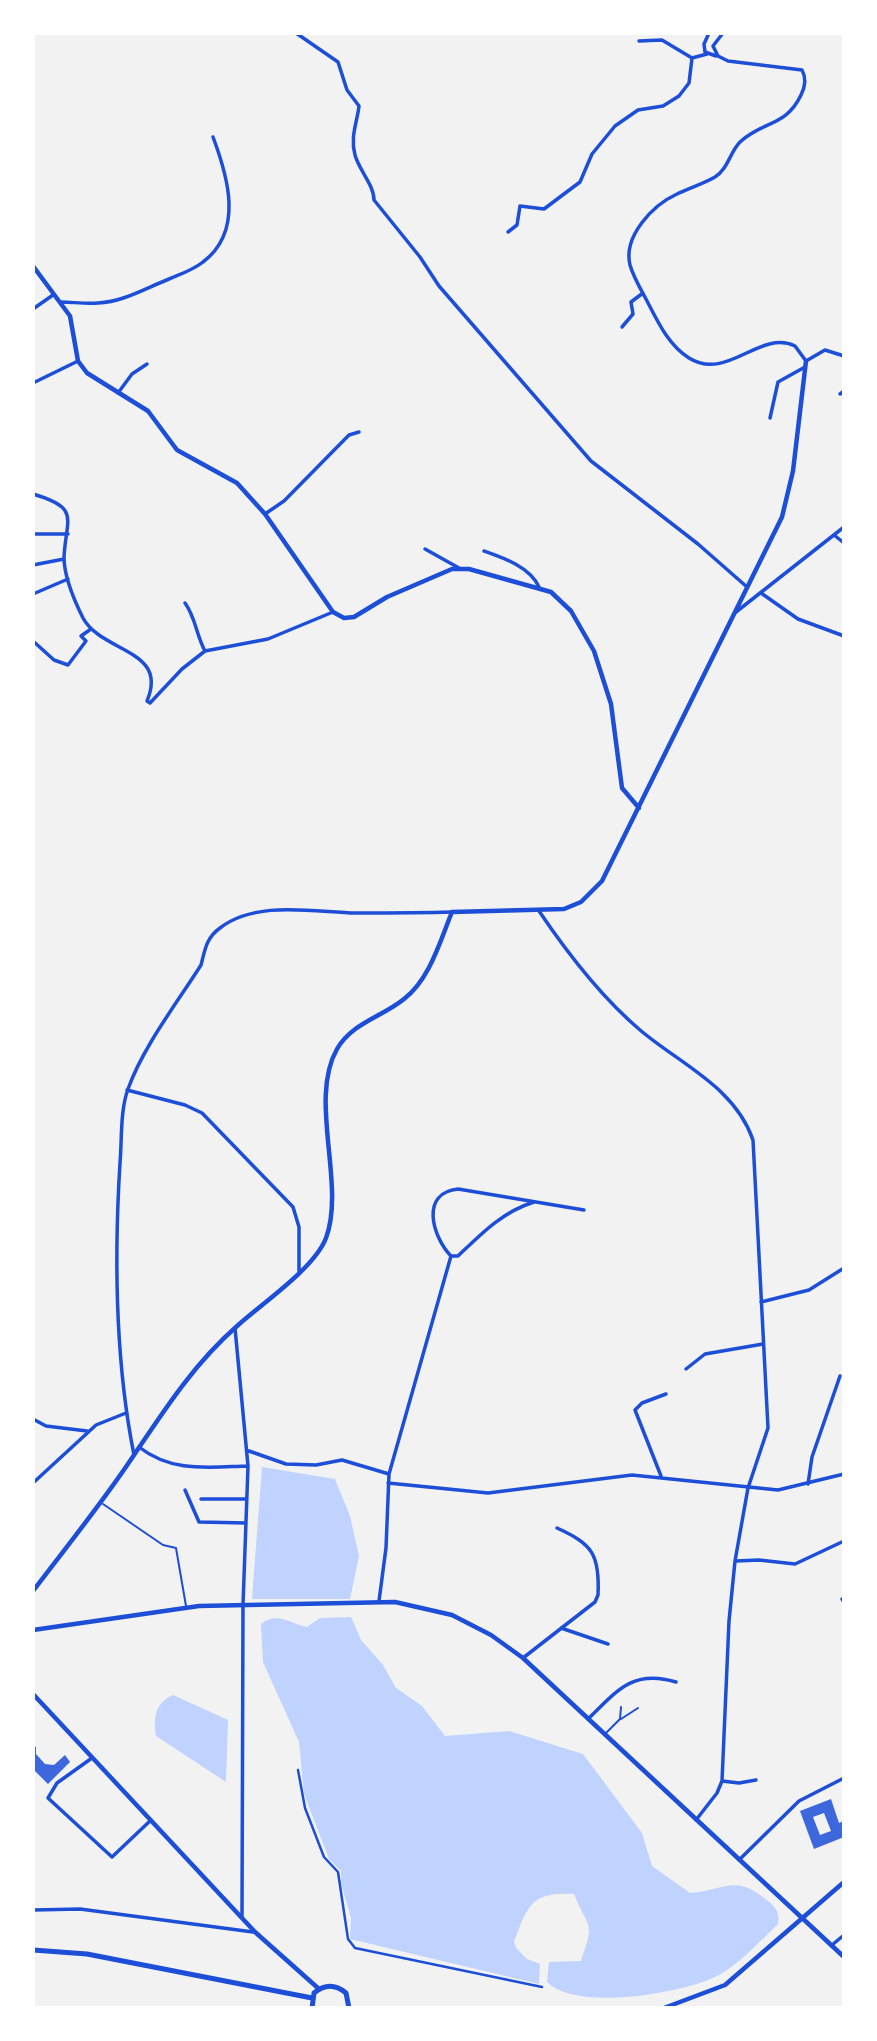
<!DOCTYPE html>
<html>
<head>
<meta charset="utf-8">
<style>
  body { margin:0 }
  #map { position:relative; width:877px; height:2041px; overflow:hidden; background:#f2f2f2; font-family:"Nunito Sans",sans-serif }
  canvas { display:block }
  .frame { position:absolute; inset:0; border:35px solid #fff; pointer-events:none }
</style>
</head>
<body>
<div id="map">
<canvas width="877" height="2041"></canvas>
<div class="frame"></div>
</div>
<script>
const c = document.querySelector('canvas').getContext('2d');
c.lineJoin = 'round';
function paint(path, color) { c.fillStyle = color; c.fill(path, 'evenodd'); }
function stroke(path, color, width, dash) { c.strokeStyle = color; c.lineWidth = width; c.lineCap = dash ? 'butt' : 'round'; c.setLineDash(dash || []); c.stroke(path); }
paint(new Path2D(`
  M262,1467l73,12 15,37 9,40 -9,43h-98z
  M351,1617l10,23 22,25 13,23 26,18 23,30 64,-5 74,23 59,79 10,33 38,27c36,-3 45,-20 78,8 8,6 12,13 10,23 -18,17 -40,42 -63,53 -34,16 -138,35 -168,5l2,-20 32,-1c15,-42 7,-31 -7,-67 -42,-2 -46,10 -60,48l2,6 11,11 13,5 -1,20 -189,-45 1,-21 -10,-35v-12l-12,-12 -25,-65 -5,-52 -36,-80 -2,-38c17,-13 29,0 46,3l13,-9z
  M173,1695l55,25 -2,62 -70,-46c-3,-18 -1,-33 17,-41z`), '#bfd3fe');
paint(new Path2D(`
  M33,1746l3,1v7l9,10 9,1 11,-10 5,7 -22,22 -15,-15z
  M831,1799l8,24 5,-2v16l-30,12 -14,-38zM824,1813l7,18 -11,4 -7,-18z`), '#3d67dc');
stroke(new Path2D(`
  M103,1504l60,41 13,3 10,58
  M621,1719l17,-11
  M605,1734l15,-15 1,-12`), '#1d4ed8', 2);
stroke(new Path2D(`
  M298,1770l7,38 19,49 14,15 10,67 7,9 187,39`), '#1d4ed8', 2.5);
stroke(new Path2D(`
  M296,33l42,29 9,28 12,16c-2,17 -9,31 -4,49 4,15 19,30 19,45l46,57 19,29 152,175 107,83 49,43
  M709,33l-5,11 1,8 11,4
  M723,33l-10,13 5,10 10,5 74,9c5,9 3,17 -1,25 -15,32 -39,26 -61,47 -10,10 -12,27 -25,35 -12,7 -26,11 -38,17 -24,11 -54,42 -47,71 3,11 10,23 16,34 11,21 22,46 43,59 38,24 71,-29 106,-12l11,15 19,-11 19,6
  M639,41l23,-1 30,18 15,-4
  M508,232l9,-7 3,-19 24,3 36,-27 12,-28 23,-28 23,-16 25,-4 16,-10 10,-13 3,-25
  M60,302c12,0 25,2 38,1 25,-1 48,-15 71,-24 12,-5 24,-9 34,-17 41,-31 25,-85 10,-125
  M33,309l20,-14
  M622,327l11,-13 -2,-12 12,-9
  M33,383l45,-22
  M118,393l14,-19 15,-10
  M840,394l4,-3
  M770,418l8,-36 27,-15
  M33,494c48,14 33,24 31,63 0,20 10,43 19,61 19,35 86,31 64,83l3,2 32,-34 23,-18 63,-12 65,-27
  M265,514l19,-13 65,-66 10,-3
  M33,534h35
  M834,535l10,8
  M425,549l34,19
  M484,551c20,7 46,16 55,36
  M33,565l31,-6
  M761,593l37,26 46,17
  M33,594l35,-15
  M185,603c11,15 11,32 20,48
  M736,612l108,-85
  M33,641l21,19 14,5 18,-24 -5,-5 10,-7
  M539,911c29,43 61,85 101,119 40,34 95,57 113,110l15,288 -20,60 -13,73 -6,60 -7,160 -5,12 -21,27
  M127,1090l58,15 17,8 91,94 6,20v44
  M451,1256c-19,-20 -31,-63 7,-67l126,21
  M452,1256h6c23,-22 44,-44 76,-54
  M761,1302l48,-12 35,-22
  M235,1328l13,138 -5,139 -1,311
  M686,1369l19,-15 58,-10
  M33,1419l13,7 41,5
  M139,1447c33,26 70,20 109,19
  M249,1451l37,13 30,1 26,-5 47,14
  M134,1455c-19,-95 -20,-195 -14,-292 2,-23 0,-52 8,-74 15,-42 49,-86 73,-124 4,-15 5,-27 19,-37 36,-28 93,-16 136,-15 32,0 64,0 96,-1
  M661,1476l-26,-66 7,-7 24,-9
  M33,1483l63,-58 30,-12
  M388,1483l100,10 144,-18 146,15 66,-16
  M808,1484l4,-27 28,-81
  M185,1490l14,32 47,1
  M201,1499h46
  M736,1561l23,-1 36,4 49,-23
  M842,1599l2,3
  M379,1601l7,-53 3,-74 62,-218
  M561,1628l47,16
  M523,1658l72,-56 3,-7c2,-41 -6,-51 -41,-67
  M588,1719c29,-28 44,-50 88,-37
  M92,1758l-35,25 -9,15 64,59 39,-37
  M722,1781l17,2 17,-3
  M739,1860l60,-59 45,-23
  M33,1910l47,-1 173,23
  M832,1945l12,-10`), '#1d4ed8', 3.5);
stroke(new Path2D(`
  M33,266l37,50 8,45 9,12 61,38 29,39 60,33 28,31 68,98 11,6 10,-1 33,-20 65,-28h17l82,23 20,19 23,40 17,53 11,84 17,20
  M33,1591c34,-45 70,-89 101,-136 31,-46 60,-91 102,-128 25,-23 78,-58 90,-89 20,-54 -18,-138 11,-189 15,-26 45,-32 67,-50 26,-20 36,-58 48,-87l112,-3 17,-7 21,-21 180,-364 11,-46 13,-110
  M33,1630l166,-24 196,-4 57,13 39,20 32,23 321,299
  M33,1694l222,238 64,57
  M664,2008l61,-23 119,-103`), '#1d4ed8', 4.5);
stroke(new Path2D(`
  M33,1950l54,4 225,44
  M312,2008l2,-15c11,-9 21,-9 32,0l3,15`), '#1d4ed8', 5);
</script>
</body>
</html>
